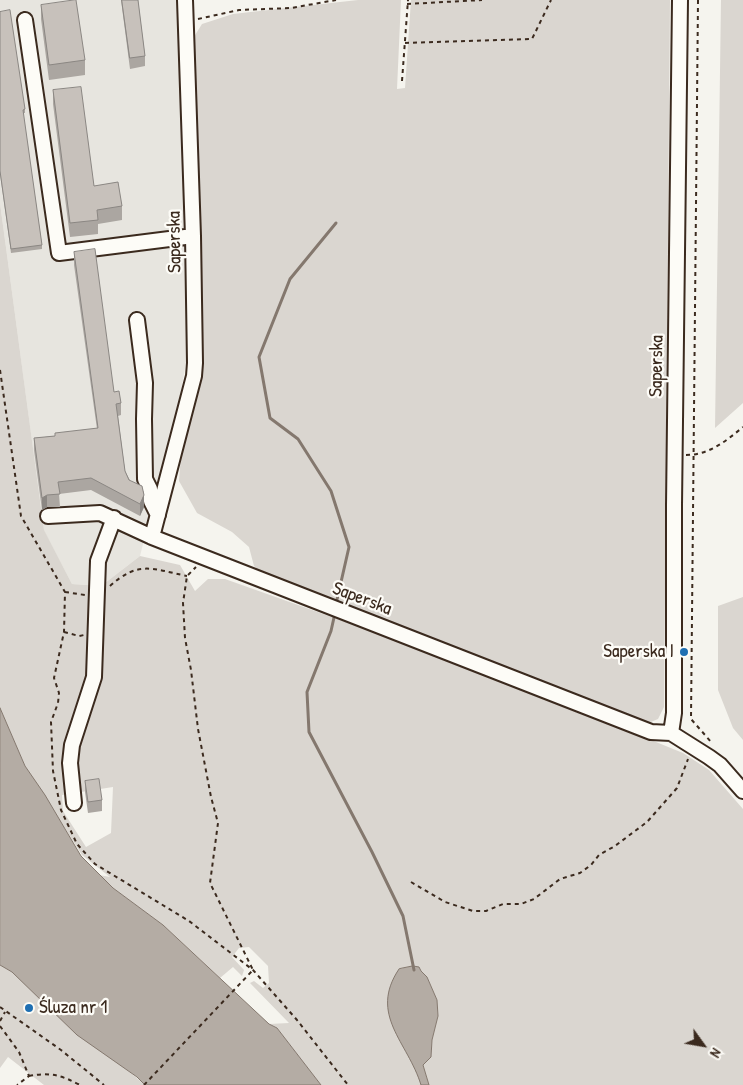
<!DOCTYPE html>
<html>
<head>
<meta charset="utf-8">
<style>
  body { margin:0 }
  #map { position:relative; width:743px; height:1085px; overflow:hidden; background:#f5f4ee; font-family:"Patrick Hand",sans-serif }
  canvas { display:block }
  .north { position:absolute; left:678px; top:1020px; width:50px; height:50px; -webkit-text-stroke:4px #fdfcf7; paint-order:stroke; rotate:122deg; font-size:14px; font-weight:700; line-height:20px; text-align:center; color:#3b2a1e }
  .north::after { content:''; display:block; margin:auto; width:18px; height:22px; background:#3b2a1e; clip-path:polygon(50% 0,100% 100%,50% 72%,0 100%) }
</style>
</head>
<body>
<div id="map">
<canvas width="743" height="1085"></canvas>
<div class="north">N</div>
</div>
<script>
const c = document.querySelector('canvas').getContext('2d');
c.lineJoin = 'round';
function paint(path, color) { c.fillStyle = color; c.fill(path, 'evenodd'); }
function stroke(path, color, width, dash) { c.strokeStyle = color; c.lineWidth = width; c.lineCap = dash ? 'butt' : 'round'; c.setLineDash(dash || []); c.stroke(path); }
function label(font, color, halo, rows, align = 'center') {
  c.font = font + ' "Patrick Hand",sans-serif'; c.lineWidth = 4.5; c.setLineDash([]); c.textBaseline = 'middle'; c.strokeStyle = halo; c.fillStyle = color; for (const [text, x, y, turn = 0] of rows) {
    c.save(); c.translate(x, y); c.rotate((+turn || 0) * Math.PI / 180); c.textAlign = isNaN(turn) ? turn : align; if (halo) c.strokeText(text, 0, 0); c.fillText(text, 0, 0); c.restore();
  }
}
paint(new Path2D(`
  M0,0h177l9,208 2,142 -7,42 -41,164 -39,30 -29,-2 -28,-53 -44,-328z`), '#e7e5df');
paint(new Path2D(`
  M358,0h43l-4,89 8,-1 6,-88h259l-6,707 -6,12 -12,5 -49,-6 86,35 26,17 34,39v276h-314l-6,-20 8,-8 1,-17 6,-24 -1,-16 -10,-23 -6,-6 -14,-3 -8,1 -1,68 19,34 4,14h-100l-44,-57 -8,-4 20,-1 -39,-40 4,-2 9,7 6,-5 -1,-17 -19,-19 -10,1 -7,9 12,13 -2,6 -9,-9 -13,11 -57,-53 -50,-37 -14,-13 11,2 -28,-22 -57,-89 -25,-58v-505l44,327 28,54 29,2 39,-30 40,9 15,26 13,-12h17l163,58 4,-11 -125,-48 -13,-12 -5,-19 -17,-15 -35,-19 -18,-32 2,-27 19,-70 2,-55 -10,-289 10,-16 31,-10zM113,787l-2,46 -25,14 -23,-36 -1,-16z
  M721,0h22v403l-28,25z
  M743,597v143l-10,-12 -15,-38v-84z
  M0,965l12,7 133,113h-101l-36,-28 -8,11z`), '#dad6d0');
const water = new Path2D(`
  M0,708l25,58 20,29 36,61 32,32 50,37 106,99 8,4 44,57h-176l-8,-8 -60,-42 -65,-63 -12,-7z
  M413,966l6,1 2,4 6,6 10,23 1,16 -6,24 -1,17 -8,8 6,20h-8c-13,-43 -53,-70 -22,-116z`);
paint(water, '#b4aca4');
stroke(water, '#84786e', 1);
stroke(new Path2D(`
  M336,223l-46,56 -31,78 11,61 28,21 33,52 18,56 -13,57
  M335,613l-4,18 -24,61 2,40 63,120 31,64 11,54`), '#84786e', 3);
const minor = new Path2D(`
  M25,20l34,233 134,-17
  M137,320l8,63 -1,36 1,60 5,10 1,12 7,14
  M48,516l52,-3 52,24 499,195 20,1 38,24 11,8 23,26
  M152,537l42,-161 1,-13 -2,-127 -8,-236
  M671,733l3,-20v-208l6,-505
  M74,803l-4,-40 2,-18 22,-68 4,-116 16,-43`);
stroke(minor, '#3b2a1e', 18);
stroke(new Path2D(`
  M698,0l-7,719 21,24
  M407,4l75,-4
  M198,19l41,-9 52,-2 45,-8
  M405,43l127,-4 19,-39
  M402,81l6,-81
  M0,370l21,146 44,76 -1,40 -10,46 5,15 -1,10 -7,19 2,49 8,39 16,34 18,20 94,57 64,49 44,50 51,65
  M686,455c23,0 40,-14 57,-28
  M110,586c29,-26 42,-17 77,-10
  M65,592l20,3
  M64,632l15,4 5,-1
  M411,882l34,20 28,9h13l17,-7h18l13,-5 26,-20 20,-6 11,-8 8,-10 16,-9 32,-24 30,-34 11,-29
  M0,1007l61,43 43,35
  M0,1021l5,-9
  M0,1026l19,26 10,24 -12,9
  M29,1076c21,-4 32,-1 51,9
  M144,1085l109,-115 -43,-87 8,-60 -7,-26 -13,-68 -7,-59 -6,-32 -2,-35 4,-27 9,-9`), '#3b2a1e', 2, [4, 4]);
stroke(minor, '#fdfcf7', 14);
paint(new Path2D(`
  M121,0h17l7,56v10l-15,3z
  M41,5l44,55v15l-36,5 -8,-61z
  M0,12l25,97v4h-2l19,132v4l-31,4 -11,-79z
  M53,90l41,96 28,20v14l-24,4v10l-28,3 -17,-133z
  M74,252l40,140 7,11v12l-3,1 7,55 19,36 -4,9 -49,-26 -32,4 1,13h-13l-5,3 -8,-60v-12l21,-2 42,-7 -23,-164z
  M85,781l17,19v11l-14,2 -3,-21z`), '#aba6a1');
paint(new Path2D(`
  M47,495v12l-5,3v-12z
  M144,495v12l-4,9v-12z`), '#8b8783');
const building = new Path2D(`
  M76,0l9,60 -36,5 -8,-60z
  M122,0h16l7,56 -15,2z
  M10,10l15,99 -2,1 19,135 -31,4 -11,-78v-159z
  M81,87l13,99 24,-4 4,24 -25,4 1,10 -28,3 -17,-133z
  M95,249l19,143 5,-1 2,12 -5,1 9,67 4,9 13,6 2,9 -4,9 -49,-26 -33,4 2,12 -13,1 -5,3 -8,-60 21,-2v-3l43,-5 -24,-176z
  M99,779l3,21 -14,2 -3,-21z`);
paint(building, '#c7c1bb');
stroke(building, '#8b8783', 1);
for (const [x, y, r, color] of [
  [684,652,5,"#1f6fb2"],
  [29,1008,5,"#1f6fb2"]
]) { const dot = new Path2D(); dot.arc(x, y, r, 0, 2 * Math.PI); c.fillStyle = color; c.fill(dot); stroke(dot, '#fdfcf7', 2); }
label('19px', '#3b2a1e', '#fdfcf7', [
  ["Saperska",175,242,-91],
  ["Saperska",657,366,-89],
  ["Saperska",362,599,21]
]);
label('19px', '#3b2a1e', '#fdfcf7', [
  ["Saperska I",674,652],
  ["Śluza nr 1",39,1008,"left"]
], 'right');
</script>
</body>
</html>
